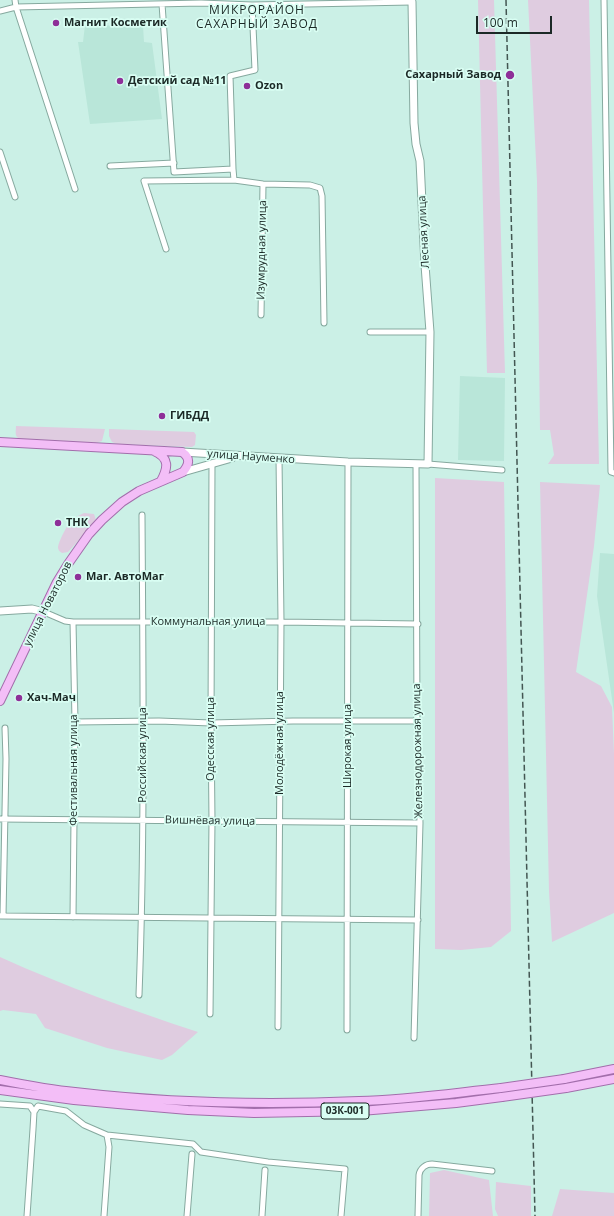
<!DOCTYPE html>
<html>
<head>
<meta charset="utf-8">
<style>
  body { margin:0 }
  #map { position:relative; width:614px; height:1216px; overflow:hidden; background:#cbf0e6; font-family:"Open Sans",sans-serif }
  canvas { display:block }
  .scale { position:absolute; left:476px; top:16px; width:76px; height:18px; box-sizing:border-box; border:2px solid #1b2926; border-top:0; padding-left:5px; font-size:12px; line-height:14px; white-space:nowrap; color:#1b2926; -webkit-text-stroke:3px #d9fef3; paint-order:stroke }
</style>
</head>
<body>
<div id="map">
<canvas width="614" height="1216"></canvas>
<div class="scale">100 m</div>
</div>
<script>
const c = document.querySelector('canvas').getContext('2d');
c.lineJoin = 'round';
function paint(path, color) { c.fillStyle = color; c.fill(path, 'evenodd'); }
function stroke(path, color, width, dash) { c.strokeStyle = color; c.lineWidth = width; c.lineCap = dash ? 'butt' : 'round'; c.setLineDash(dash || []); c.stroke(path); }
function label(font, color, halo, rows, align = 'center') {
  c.font = font + ' "Open Sans",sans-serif'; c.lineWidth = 3.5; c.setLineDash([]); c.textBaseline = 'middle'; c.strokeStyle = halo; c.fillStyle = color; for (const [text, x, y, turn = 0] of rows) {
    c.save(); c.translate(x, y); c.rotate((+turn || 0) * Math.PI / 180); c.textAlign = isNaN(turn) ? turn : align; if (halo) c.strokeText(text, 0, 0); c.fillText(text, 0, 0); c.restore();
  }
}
paint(new Path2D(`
  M85,25l58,1 1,16 8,1 10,76 -72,5 -12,-82h5z
  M460,376l45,2 -1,83 -46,-1z
  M600,553l14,1v159l-17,-117z`), '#b9e6d9');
paint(new Path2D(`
  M478,0h16l11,373h-18z
  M528,0h61l10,464h-51l6,-9 -4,-25h-10l-3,-249z
  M16,426l89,3 -3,12 -6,2 -76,-4c-6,-2 -4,-8 -4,-13z
  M109,429l85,3 2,3 -1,10 -3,2 -75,-3 -5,-2 -3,-6z
  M435,478l69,4 7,449 -20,16 -30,3 -26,-1z
  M540,482l60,3 -6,61 -18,126 25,14 11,21 2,47v159l-62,29 -3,-51z
  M84,513l10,1 1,3 1,4 -28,31 -6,1c-3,-2 -3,-2 -4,-5 0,-6 10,-25 15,-29 3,-3 8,-4 11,-6z
  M0,957c64,29 131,53 198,75l-26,23 -10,5 -55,-12 -62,-20 -9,-14 -33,-4 -3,1z
  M0,1085l109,13 295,4 78,-8 1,3c-95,12 -192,15 -287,10 -29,-2 -59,-4 -88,-7 -36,-3 -72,-10 -108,-13z
  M444,1170l45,10 4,36h-64l1,-43z
  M496,1182l35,4v30h-33l-3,-7z
  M560,1189l54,4v23h-62z`), '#dfcce0');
const street = new Path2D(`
  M15,0l1,7 59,182
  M604,0l7,472 3,1
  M162,4l12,168 59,-3
  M0,11l16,-4 185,-4 51,2 160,-3v-1
  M0,152l15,45
  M110,166l64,-3
  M234,180l-1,-11 -3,-93 25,-6 -3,-65
  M166,249l-22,-68 90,-1 29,4 47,1 10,3 2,8 2,127
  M261,315l2,-131
  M370,332h60
  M428,464l74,6
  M44,612l21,9 8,1h208l137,2
  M73,622l2,100 -2,195
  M75,722l84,-1 52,2 82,-2h124
  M0,819l420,4
  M0,916l418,4
  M3,916l3,-157 -1,-31
  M139,995c6,-160 4,-320 3,-480
  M210,1014l2,-193 -1,-98 1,-260
  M278,1027l3,-405 -2,-164
  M347,1030c1,-189 2,-378 1,-568
  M414,1038l6,-215 -3,-102 -1,-257
  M0,1104l30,2 4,6
  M107,1135l86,9 8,8 67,10 77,7 -4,47
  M27,1216l6,-87 1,-17 4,-6 28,5 18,14 23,10 2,12 -5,69
  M187,1216l5,-62
  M262,1216l3,-46
  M418,1216l1,-41c1,-7 7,-11 13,-11l60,7`);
const secondary = new Path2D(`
  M182,452l166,10 80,2 2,-132 -5,-67 -5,-104 -4,-17 -2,-21 -2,-121
  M183,472l49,-14
  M0,611l32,-2 12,3`);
const primary = new Path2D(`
  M0,442l182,10c9,6 7,13 1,20l-44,19 -17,11 -20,18 -13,14 -21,30 -11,18 -57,119
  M154,451c16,7 14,17 7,30
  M564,1079l50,-10
  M0,1080c25,5 50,10 75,12 94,11 190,13 284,9 47,-1 94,-8 142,-13
  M566,1088l48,-9
  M0,1090l74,10 44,4 70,6 66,3 107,-2 95,-8 46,-6`);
stroke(street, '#86a99f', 7);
stroke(secondary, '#86a99f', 9);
stroke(primary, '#a26eab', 10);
stroke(street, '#fff', 5);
stroke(secondary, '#fff', 7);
stroke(primary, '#f3bef7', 8);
stroke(new Path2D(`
  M506,0l29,1216`), '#435652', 1.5, [6, 3]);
const primaryBridge = new Path2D(`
  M501,1088l63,-9
  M502,1097l64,-9`);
stroke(primaryBridge, '#a26eab', 10, []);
stroke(primaryBridge, '#f3bef7', 8);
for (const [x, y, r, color] of [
  [56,23,4,"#8e2f98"],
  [510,75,5,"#8e2f98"],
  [120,81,4,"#8e2f98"],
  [247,86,4,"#8e2f98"],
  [162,416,4,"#8e2f98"],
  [58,523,4,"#8e2f98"],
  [78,577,4,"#8e2f98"],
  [19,698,4,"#8e2f98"]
]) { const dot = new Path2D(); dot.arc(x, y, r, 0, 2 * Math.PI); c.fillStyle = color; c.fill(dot); stroke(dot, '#d9fef3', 1.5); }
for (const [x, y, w] of [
  [345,1111,48]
]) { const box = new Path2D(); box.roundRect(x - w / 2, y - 8, w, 16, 3); c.fillStyle = '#d9fef3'; c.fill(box); stroke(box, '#1b2926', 1); }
label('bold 10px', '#1b2926', null, [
  ["03К-001",345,1111]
]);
label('bold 11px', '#1b2926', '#d9fef3', [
  ["Магнит Косметик",64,23],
  ["Сахарный Завод",501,75,"right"],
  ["Детский сад №11",128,81],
  ["Ozon",255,86],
  ["ГИБДД",170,416],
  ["ТНК",66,523],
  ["Маг. АвтоМаг",86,577],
  ["Хач-Мач",27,698]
], 'left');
label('11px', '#1b2926', '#d9fef3', [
  ["Лесная улица",424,232,-93],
  ["Изумрудная улица",262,250,-89],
  ["улица Науменко",251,457,4],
  ["улица Новаторов",48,604,-63],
  ["Коммунальная улица",208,622],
  ["Одесская улица",211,739,-90],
  ["Молодёжная улица",280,743,-90],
  ["Широкая улица",348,746,-90],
  ["Железнодорожная улица",418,751,-91],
  ["Российская улица",143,755,-90],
  ["Фестивальная улица",74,770,-90],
  ["Вишнёвая улица",210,821,1]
]);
c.letterSpacing = '1px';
label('12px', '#1b2926', '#d9fef3', [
  ["МИКРОРАЙОН",257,11],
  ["САХАРНЫЙ ЗАВОД",257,25]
]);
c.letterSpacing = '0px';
</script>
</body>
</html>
